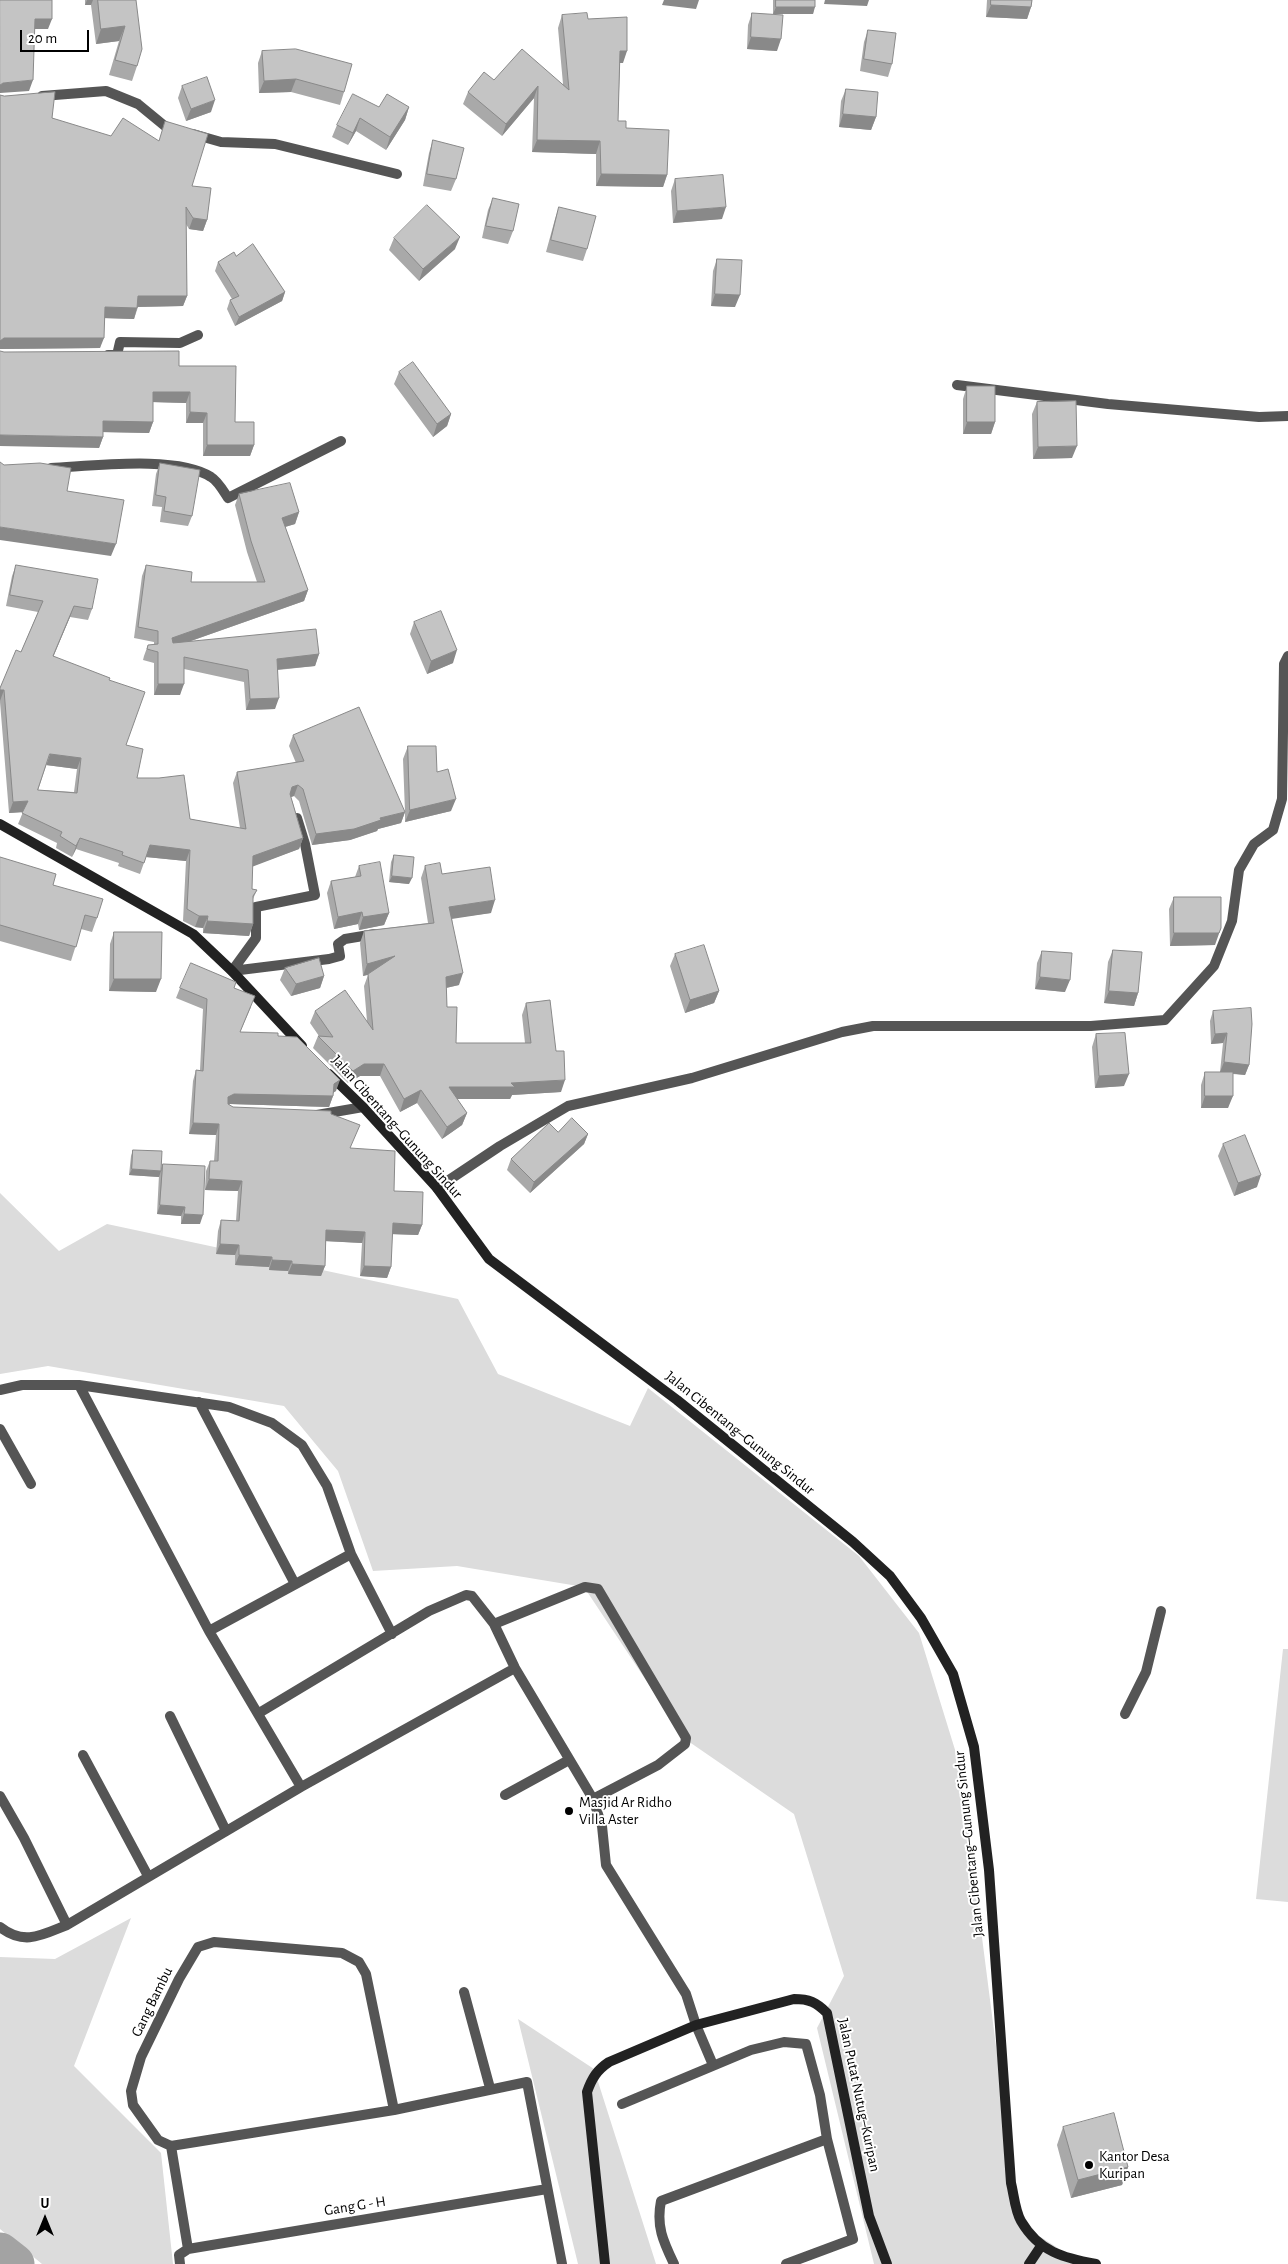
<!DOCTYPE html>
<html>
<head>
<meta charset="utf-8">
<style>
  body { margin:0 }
  #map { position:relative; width:1288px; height:2264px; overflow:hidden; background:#fff; font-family:"Alegreya Sans",sans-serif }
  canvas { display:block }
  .north { position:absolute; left:20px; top:2194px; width:50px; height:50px; -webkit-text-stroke:4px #fff; paint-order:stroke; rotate:0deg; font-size:14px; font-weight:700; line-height:20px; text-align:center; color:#000 }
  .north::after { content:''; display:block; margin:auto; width:18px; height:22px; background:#000; clip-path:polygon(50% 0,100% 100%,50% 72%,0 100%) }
  .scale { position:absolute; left:20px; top:30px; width:69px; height:22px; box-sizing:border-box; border:2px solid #000; border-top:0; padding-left:6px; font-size:15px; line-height:18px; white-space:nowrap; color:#000; -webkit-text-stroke:4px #fff; paint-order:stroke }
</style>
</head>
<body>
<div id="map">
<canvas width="1288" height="2264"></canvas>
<div class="north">U</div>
<div class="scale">20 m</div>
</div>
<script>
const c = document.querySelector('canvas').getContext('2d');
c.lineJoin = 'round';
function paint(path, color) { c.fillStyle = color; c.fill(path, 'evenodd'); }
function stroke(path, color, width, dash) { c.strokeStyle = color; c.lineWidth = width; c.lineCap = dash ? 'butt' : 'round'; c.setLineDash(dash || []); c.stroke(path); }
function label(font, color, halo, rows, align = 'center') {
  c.font = font + ' "Alegreya Sans",sans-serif'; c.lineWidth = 4; c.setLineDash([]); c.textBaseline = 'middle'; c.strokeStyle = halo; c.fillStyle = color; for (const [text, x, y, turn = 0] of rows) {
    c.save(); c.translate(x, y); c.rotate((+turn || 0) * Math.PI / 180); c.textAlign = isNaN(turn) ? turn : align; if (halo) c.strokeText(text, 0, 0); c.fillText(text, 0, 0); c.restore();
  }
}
paint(new Path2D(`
  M0,1193l59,58 48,-27 351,75 40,75 132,52 18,-38 211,168 60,77 41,133 57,444 22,26 44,28h-209l-57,-236 27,-52 -50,-162 -109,-75 -101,-152 -127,-21 -84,5 -35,-100 -54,-65 -236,-40 -48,8z
  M1283,1649h5v253l-32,-3z
  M131,1918l-57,148 87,87 12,111h-131l-42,-35v-272l55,2z
  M518,2019l76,50 62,195h-78z`), '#dcdcdc');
stroke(new Path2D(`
  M0,2253l14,11`), '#a3a3a3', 41);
stroke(new Path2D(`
  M1125,1714l21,-42 15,-61`), '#555', 10);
stroke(new Path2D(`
  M42,96l64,-5 32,13 28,23 11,3
  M193,134l28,8 54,2 122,30
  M108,355h9l3,-13 60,1 18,-8
  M957,385l151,19 151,13 29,-1
  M51,468c41,-2 127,-13 160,9 7,4 13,15 17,21l113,-57
  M297,818l8,26 10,51 -59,12v31l-24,33 97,-12 11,-3 -2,-12 7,-5 30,-5
  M317,1115l46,-8
  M437,1188l63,-42 68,-40 124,-28 150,-46 31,-6h218l74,-6 49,-54 18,-45 7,-51 15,-26 19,-14 9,-31 2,-135 4,-8
  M79,1385l130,246
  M0,1390l22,-5h57l150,22 43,16 30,22 25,41 24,68
  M199,1402l96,182
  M0,1429l31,55
  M494,1624l91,-37 13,2 88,149 -1,6 -27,21 -65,34
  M259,1713l170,-102 37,-16 6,1 22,28 21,44 78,131 9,27 4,39 80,129 10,31 17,40
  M170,1716l56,115
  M83,1755l65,121
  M301,1787l-92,-156 142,-77 41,80
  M505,1795l64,-35
  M0,1796l24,42 43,87 234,-138 214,-119
  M0,1927c24,19 42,8 67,-2
  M464,1992l26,96
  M622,2104l129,-54 33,-8 22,2 14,51 7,44 26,100 -67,25
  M394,2110l-28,-136 -7,-12 -17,-9 -128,-11 -16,5 -19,32 -38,78 -10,34 2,14 25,35 13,6 223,-36 133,-28 35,182
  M171,2146l17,103
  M180,2264l-1,-9 9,-6 359,-60
  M674,2264c-11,-23 -18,-38 -13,-63l166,-62`), '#555', 10);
stroke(new Path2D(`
  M0,824l193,110 39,37 70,75
  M329,1074l34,33 74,81 52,71 188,141 176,142 37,34 31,42 32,56 21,73 15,123 22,313c3,12 4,28 10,38 18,31 43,37 75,43
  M605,2264l-18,-172c5,-14 10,-22 22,-30l87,-37 98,-26c15,0 22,3 33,14l42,203 18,48
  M1029,2264l12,-18`), '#222', 10);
paint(new Path2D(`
  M85,0h51l1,66 -5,15 -23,-6 10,-34 -23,3 -5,-39h-6z
  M773,0h42l-2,14h-40z
  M987,0h45l-1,7 -4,12 -41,-2z
  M752,13l25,38 -30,-2 1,-24z
  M562,15l26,4 35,44h-3l-2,58 8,7 41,47 -4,12 -67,-1v-32l-64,-2 2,-54 -32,38 -39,-32 5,-12 26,-12 69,4 -5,-56z
  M868,30l24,34 -4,13 -28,-6 4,-29z
  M262,51l82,41 -4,13 -49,-13 -32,1 -1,-30z
  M182,86l29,26 -25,9 -8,-23z
  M846,89l30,28 -5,13 -32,-3 2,-26z
  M0,95l52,23 140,68 15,34 -4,11 -14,-2 -3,-5 1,72 -4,10 -45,1 -4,12 -29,-1 -5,30 -100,1z
  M379,107h30l-4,13 -19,30 -30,-19 -8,14 -16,-8 5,-12z
  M433,140l23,39 -5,12 -28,-5 6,-33z
  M675,179l47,40 -49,4 -2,-32z
  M493,198l20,33 -5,13 -26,-6 6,-28z
  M559,207l28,42 -4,12 -37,-9 9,-33z
  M394,238l61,11 -36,32 -30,-31z
  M236,256l49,36 -3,9 -47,25 -8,-17 3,-9 2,-1 -17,-28 3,-9z
  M717,259l18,48 -24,-1 2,-35z
  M4,352l175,14 56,56 19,23 -4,11h-47v-33h-17v-20l-33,-1v20l-4,11 -46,-1v5l-4,11z
  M399,372l52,42 -4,12 -14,11 -39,-53z
  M967,386l28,36 -4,12h-28v-35z
  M1037,402l35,56 -39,1 -1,-45z
  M160,463l32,53 -4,10 -28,-4 2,-15 -10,-1 4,-32z
  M239,494l60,18 -4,12 -10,3 23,63 -4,11 -113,40 128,13 -4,12 -37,4 -3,39 -29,1 -2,-28 -60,-13 -4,26h-26v-32l-11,-3 1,-4 4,-11h6v-3l-20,-4 8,-62 4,-11 45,17h66l-10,-30 -12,-47z
  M16,565l76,44 -4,11 -18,-3 -17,39 56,24 17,65 11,33 53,41 50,9 -7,-45 4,-11 59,-9 -7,-17 4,-11 112,77 -2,-53 5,-13 29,26 14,39 -46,11v-10l-4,11 -23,6 -1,2 -27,9 -38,5 -13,-44 -5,-5 -3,1 12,41 -4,11 -47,17v23l5,1 -4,9v25l-4,12 -46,-3v-5l-8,-1 -12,-6 3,-60 -40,-4 -6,17 -22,-8 1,-3 -43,-14 -4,8 -16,-9 1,-5 -39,-19 5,-12 -14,1 -9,-111v-14l21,-36 17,-40 -32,-6 6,-30zM46,765l31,4 -3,23 -36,-2z
  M414,622l39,41 -26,11 -17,-40z
  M394,855l15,29 -20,-2 2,-20z
  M0,857l53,28 44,33 -5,14 -11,-3 -10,32 -71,-20z
  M359,866l30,47 -5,12 -25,5 -1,-6 -24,5 -7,-36 4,-12 24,-4z
  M425,866l17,8 49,39 -39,5 7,67 -13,3 1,19 9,36h69l-3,-28 4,-12 35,89 -49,3 -2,4h-53l10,14 -5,12 -20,14 -25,-36 -17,9 -20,-36h-20l-12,7 -35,-35 5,-12h1l-9,-13 5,-12 52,10 -3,-35 4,-11 -5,1 -3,-33 4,-12 64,-8 -7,-45z
  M1174,897l41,48 -45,1 -1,-37z
  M114,932l42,60 -47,-1 1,-47z
  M1113,950l25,43 -4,13 -30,-3 4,-41z
  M1042,951l23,41 -30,-3 2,-26z
  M675,954l44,37 -5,12 -29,10 -15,-47z
  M285,968l39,8 -4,12 -29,8 -11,-16z
  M180,988h54l17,19 -11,25 38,4 58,55 -3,2v3l-4,11 -99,-3 -1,1 4,2 98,7 19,35 44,42 28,34 -4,10 -26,-1 -1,33 -4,11 -27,-2 2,-33 -36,-2 -1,25 -4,10 -33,-2v-3l-19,-1v-3l-34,-2v-10l-19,-1 2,-23 3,-11 15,1 2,-30 -33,-1 1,-19 4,-10h4l2,-26 -27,-1 4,-53 3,-11h4l3,-61 -27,-11z
  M1213,1011l36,54 -4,10 -12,-1 -5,34h-27v-23l4,-13h15l3,-29 -12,1 -1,-23z
  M1096,1034l28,52 -29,2 -3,-41z
  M558,1132l30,2 -4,10 -54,49 -23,-23 4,-11z
  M1223,1144l34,43 -23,9 -16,-40z
  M133,1150l28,18 2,-4 37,60h-19v-8l-24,-2 2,-39v2l-30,-2 2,-19z
  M1063,2127l65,40 -6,18 -51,13 -14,-53z`), '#a9a9a9');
paint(new Path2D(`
  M87,0h6l-2,5h-6z
  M664,0h35l-3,9 -34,-4z
  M825,0h44l-2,6 -43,-2z
  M991,5l40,2 -4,12 -41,-2z
  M776,7h39l-2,7h-40z
  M35,19h17l-4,10h-17z
  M125,26l-6,15 -23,3 5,-15z
  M751,37l30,2 -4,12 -30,-2z
  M620,51h7l-4,12h-7z
  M296,79l-5,13 -32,1 5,-12z
  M33,80l-4,11 -29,2v-8l3,-2z
  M538,86l-4,12 -32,38 4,-12z
  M215,100l-4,12 -25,9 5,-12z
  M409,107l-4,13 -19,30 4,-13z
  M843,114l33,3 -5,13 -32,-3z
  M360,118l-4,13 -8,14 5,-12z
  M537,140l63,1 -4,13 -64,-2z
  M601,174l66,1 -4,12 -67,-1z
  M726,207l-4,12 -49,4 4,-12z
  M193,218l14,2 -4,11 -14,-2z
  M460,237l-5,12 -36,32 4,-12z
  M285,292l-3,9 -47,25 4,-9z
  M715,294l25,1 -5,12 -24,-1z
  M138,296h49l-4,10 -49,1z
  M105,307l32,1 -3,11 -33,-1z
  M4,338h100l-4,10 -100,1v-8z
  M153,392h37l-4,11 -36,-1z
  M190,412l17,1 -4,10h-17z
  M451,414l-4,12 -14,11 4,-13z
  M103,421l50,1 -4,11 -50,-1z
  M967,422h28l-4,12h-28z
  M0,435l103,2 -4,11 -99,-2z
  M207,445h47l-4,11h-47z
  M1077,446l-5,12 -39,1 5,-12z
  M299,512l-4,12 -17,5 4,-11z
  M0,527l116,17 -5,12 -111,-16z
  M308,590l-4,11 -136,48 4,-11z
  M74,606l-4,11 -21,50 4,-11z
  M457,650l-4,13 -26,11 4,-13z
  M319,654l-4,12 -42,4 4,-11z
  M158,684h26l-4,11h-26z
  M0,690h4l-4,11z
  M279,698l-4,11 -29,1 4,-11z
  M50,754l31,4 -4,11 -31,-4z
  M298,785l-4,11 -6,2 4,-11z
  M456,799l-5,12 -46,11 5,-12z
  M28,801l-4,11 -15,1 4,-11z
  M405,812l-4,11 -23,6 -1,2 -27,9 -38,5 4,-11z
  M80,838l-4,11 -4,8 4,-11z
  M303,838l-4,11 -50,19 4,-12z
  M150,845l40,5 -4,11 -40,-4z
  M392,876l20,2 -3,6 -20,-2z
  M495,900l-4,13 -46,7 4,-13z
  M362,912l-4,12 -24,5 4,-12z
  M389,913l-5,12 -25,5 4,-13z
  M199,916h9l-5,12 -8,-1z
  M207,921l46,3 -4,12 -46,-3z
  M1221,928l-6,17 -45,1 4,-13z
  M395,956l-5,12 -27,8 4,-12z
  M463,973l-4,12 -18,4 5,-12z
  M324,976l-4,12 -29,8 5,-12z
  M1040,977l30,3 -5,12 -30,-3z
  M114,979h47l-5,13 -47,-1z
  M719,991l-5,12 -29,10 5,-13z
  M1109,991l29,2 -4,13 -30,-3z
  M1227,1033l-4,10 -12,1 4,-10z
  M1224,1062l25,3 -4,10 -25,-3z
  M364,1064h20l-4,12h-20l-12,7 5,-12z
  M1129,1074l-5,12 -29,2 4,-12z
  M340,1080l-4,11 -6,3 4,-10z
  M565,1080l-4,12 -49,3 -2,4h-66l5,-12z
  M421,1090l-4,13 -17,9 4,-13z
  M234,1094l99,2 -4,11 -99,-3 -6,4 4,-11z
  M1205,1096h28l-5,12h-27z
  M467,1113l-5,12 -20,14 5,-12z
  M193,1123l26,1 -3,11 -27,-1z
  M588,1134l-4,10 -54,49 4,-11z
  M132,1169l29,2 -2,6 -30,-2z
  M1261,1175l-4,12 -23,9 4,-13z
  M209,1179l33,2 -4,10 -33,-1z
  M160,1205l25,2 -4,9 -24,-2z
  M184,1214l19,1 -3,9h-19z
  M393,1223l29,2 -4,10 -29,-1z
  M326,1230l39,2 -3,11 -39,-2z
  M220,1244l19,1 -4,10 -19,-1z
  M239,1255l33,2 -3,10 -34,-2z
  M272,1260l20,1 -4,10 -19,-1z
  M292,1264l33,2 -4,10 -33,-2z
  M364,1266l27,1 -4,11 -27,-2z
  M1128,2167l-6,18 -51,13 7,-18z`), '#898989');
const building = new Path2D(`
  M0,0h52v19h-17l-2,61 -30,3 -3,2z
  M98,0h38l6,49 -5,17 -22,-6 10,-34 -24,3z
  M776,0h39v7h-39z
  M991,0h41l-1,7 -40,-2z
  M587,13l1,6 39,-2v34h-7l-2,70h8v7l43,2 -2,45 -66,-1 -1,-33 -63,-1 1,-54 -32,38 -38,-32 16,-20 10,8 28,-31 47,41 -7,-75z
  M752,13l31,2 -2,24 -30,-2z
  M868,30l28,3 -4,31 -28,-5z
  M296,49l56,15 -8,28 -48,-13 -32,2 -2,-30z
  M207,77l8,23 -24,9 -9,-23z
  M846,89l32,3 -2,25 -33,-3z
  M55,92l-3,26 59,18 12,-18 36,23 6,-20 43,13 -16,52 19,2 -4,32 -14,-2 -7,-11 1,89h-49l-1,12 -32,-1 -1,31h-100l-4,3v-246l4,1z
  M353,94l26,13 8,-13 22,13 -19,30 -30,-19 -7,15 -16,-8z
  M433,140l31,8 -8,31 -29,-5z
  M723,175l3,32 -49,4 -2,-32z
  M493,198l26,6 -6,27 -27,-5z
  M427,205l33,32 -37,32 -29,-31z
  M559,207l37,9 -9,33 -36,-9z
  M253,244l32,48 -46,25 -9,-17 9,-4 -21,-34 16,-10 2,4z
  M717,259l25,1 -2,35 -25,-1z
  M0,351l4,1 175,-1v15h57l-1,56h19v23h-47v-32l-17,-1v-20h-37v30l-50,-1v16l-103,-2z
  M413,362l38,52 -14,10 -38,-52z
  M967,386h28v36h-28z
  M1076,401l1,45 -39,1 -1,-45z
  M0,462l4,3 36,-2 31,5 -4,23 57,9 -8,44 -116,-17z
  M160,463l40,7 -8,46 -28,-5 2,-14 -10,-2z
  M290,483l9,29 -17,6 26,72 -136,48 1,5 143,-14 3,25 -42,5 2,39 -29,1 -2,-29 -64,-13v27h-26v-32l-11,-3 1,-4 10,-1v-13l-20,-4 8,-62 46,7 -1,10h74l-14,-41 -12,-47z
  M16,565l82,14 -6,30 -18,-3 -21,50 57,22 -1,2 36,12 -19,53 17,4 -6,29h22l25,-3 6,44 56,10 -9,-57 67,-11 -11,-26 66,-28 46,105 -25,6 1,2 -27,9 -38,5 -13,-45 -5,-4 -6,2 -2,7 13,44 -50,18 -1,33 5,1 -4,6v28l-46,-3 1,-5h-9l-12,-7 3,-59 -40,-5 -6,18 -22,-8 1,-3 -43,-14 -4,8 -16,-10 2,-4 -40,-19 6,-12 -15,1 -9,-112h-4v-2l16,-38 5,2 22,-51 -33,-6zM50,754l31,4 -4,35 -39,-3z
  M441,611l16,39 -26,11 -17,-39z
  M408,746h28l1,26 11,-3 8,30 -46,11z
  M394,855l20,2 -2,21 -20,-2z
  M0,857l56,17 -3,11 50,14 -6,19 -12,-3 -9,32 -76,-22z
  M380,862l9,51 -26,4 -1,-5 -24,5 -7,-36 30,-5 -2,-10z
  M440,863l2,11 48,-7 5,33 -46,7 14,66 -17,4 1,30h10l-1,36h75l-5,-40 24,-3 6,51h8l1,29 -54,3 4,4h-66l18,26 -20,14 -26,-37 -17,9 -20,-35h-20l-11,7 -35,-35 15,1 -18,-26 30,-21 28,40 -5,-56 27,-18 -28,8 -3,-33 70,-8 -9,-57z
  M1174,897h47v31l-2,5h-45z
  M114,932h48l-1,47h-47z
  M704,945l15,46 -29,9 -15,-46z
  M1113,950l29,2 -4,41 -29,-2z
  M1042,951l30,2 -2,27 -30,-3z
  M319,958l5,18 -28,8 -11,-16z
  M191,963l45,19 -2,6 21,8 -15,36 38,1v3l19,1 43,43 -6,4 -1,12 -99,-2 -6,3v7l5,3 98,4v3l29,11 -10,23 45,3 -1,40 29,1 -1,33 -29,-2 -2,44 -27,-1 1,-34 -39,-2 -1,36 -33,-2v-3l-20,-1v-3l-33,-2v-10l-19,-1 1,-24 18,1 3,-40 -33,-2 1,-18h8l1,-37 -26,-1 3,-53 7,1 4,-72 -27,-11z
  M1251,1008l1,16 -3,41 -25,-3 3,-29 -12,1 -2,-23z
  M1125,1033l4,41 -30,2 -3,-42z
  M1205,1072h28v24h-28z
  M572,1118l16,16 -54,48 -23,-23 38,-36 9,9z
  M1245,1135l16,40 -23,8 -15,-39z
  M133,1150l29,1 -1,20 -29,-2z
  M163,1164l42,2 -2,49 -19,-1 1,-7 -25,-2z
  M1114,2113l14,54 -50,13 -15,-53z`);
paint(building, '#c4c4c4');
stroke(building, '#898989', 1);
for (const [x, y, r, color] of [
  [569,1811,5,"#000"],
  [1089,2165,5,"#000"]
]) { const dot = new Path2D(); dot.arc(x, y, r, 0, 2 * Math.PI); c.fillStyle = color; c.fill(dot); stroke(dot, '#fff', 2); }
label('15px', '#000', '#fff', [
  ["Jalan Cibentang–Gunung Sindur",397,1127,48],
  ["Jalan Cibentang–Gunung Sindur",740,1433,39],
  ["Jalan Cibentang–Gunung Sindur",969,1844,-96],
  ["Gang Bambu",152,2002,-64],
  ["Jalan Putat Nutug–Kuripan",859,2095,78],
  ["Gang G - H",355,2206,-9]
]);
label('15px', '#000', '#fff', [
  ["Masjid Ar Ridho",579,1802],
  ["Villa Aster",579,1819],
  ["Kantor Desa",1099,2156],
  ["Kuripan",1099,2173]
], 'left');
</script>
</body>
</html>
